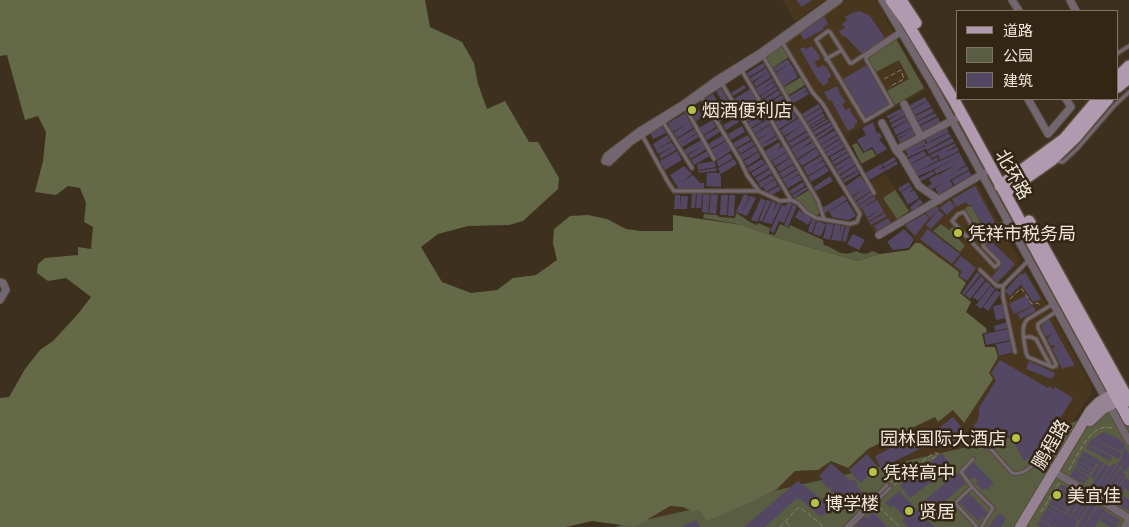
<!DOCTYPE html>
<html>
<head>
<meta charset="utf-8">
<style>
  body { margin:0 }
  #map { position:relative; width:1129px; height:527px; overflow:hidden; background:#3d301e; font-family:Georgia,"Noto Sans SC",serif }
  canvas { display:block }
  .legend { position:absolute; left:956px; top:10px; width:162px; height:90px; box-sizing:border-box; background:#332614; border:1px solid #7f7364; margin:0; padding:6px 9px; list-style:none; font-size:15px; color:#f0e7dc }
  .legend li { display:flex; align-items:center; gap:10px; height:25px }
  .legend b { width:25px; border:1px solid #7f7364 }
</style>
</head>
<body>
<div id="map">
<canvas width="1129" height="527"></canvas>
<ul class="legend">
<li><b style="height:6px;background:#b199af"></b>道路</li>
<li><b style="height:14px;background:#595d42"></b>公园</li>
<li><b style="height:14px;background:#534764"></b>建筑</li>
</ul>
</div>
<script>
const c = document.querySelector('canvas').getContext('2d');
c.lineJoin = 'round';
function paint(path, color) { c.fillStyle = color; c.fill(path, 'evenodd'); }
function stroke(path, color, width, dash) { c.strokeStyle = color; c.lineWidth = width; c.lineCap = dash ? 'butt' : 'round'; c.setLineDash(dash || []); c.stroke(path); }
function label(font, color, halo, rows, align = 'center') {
  c.font = font + ' Georgia,"Noto Sans SC",serif'; c.lineWidth = 5; c.setLineDash([]); c.textBaseline = 'middle'; c.strokeStyle = halo; c.fillStyle = color; for (const [text, x, y, turn = 0] of rows) {
    c.save(); c.translate(x, y); c.rotate((+turn || 0) * Math.PI / 180); c.textAlign = isNaN(turn) ? turn : align; if (halo) c.strokeText(text, 0, 0); c.fillText(text, 0, 0); c.restore();
  }
}
paint(new Path2D(`
  M782,0h43l-30,21z
  M845,0h30l2,2 49,88 -81,46 -20,-34 -10,-10 -30,-50z
  M885,174l27,38 -35,20 -1,3 -31,-49 17,-11 13,19 -5,-12z
  M975,181l44,78 -1,6 -21,19 -18,-16 -13,15 -8,-7 1,-4 -39,-29h-5v-4l-12,-14z
  M1024,270l3,2 25,41 40,74 -1,7 -80,124 -376,9 35,-21 13,1 9,4 61,-10 23,-12 19,-18 23,-1 13,-9 17,7 20,-19 67,-32 3,5 15,-12 10,13 35,-66 19,-4 -13,-58 1,-4z`), '#48361e');
paint(new Path2D(`
  M896,39l28,49 -29,17 -8,-14 22,-12 -10,-19 -23,12 -9,-15z
  M781,45l8,12 -18,12 -5,-13z
  M801,77l4,8 -18,11 -4,-8z
  M857,143l6,10 9,-4 4,7 -13,7h-2l-9,-18z
  M809,190l9,14 2,8 -4,5 -22,-18z
  M895,190l14,21 -12,8 -14,-21z
  M969,206l3,1 12,22 -4,3 -2,-1 -13,-23z
  M736,213c8,4 12,9 21,12l1,-2 12,5 -1,6 6,1 5,-11 9,4 1,-3 33,15 1,5c14,4 16,13 32,6 6,3 10,4 16,0l8,3 -22,7 -81,-23 -34,-13 -40,-7 1,-4 13,1 2,2 16,1z
  M941,224l8,6 4,-3 5,4 -3,4 10,11 -5,6 -27,-21z
  M1129,398v129h-515l455,-103z`), '#595d42');
paint(new Path2D(`
  M0,0h425l5,27 32,15 12,21 4,21 9,25 18,-8 24,41h9l21,36 -1,11 -35,32 -14,4 -41,1 -30,8 -17,13 21,35 29,11 26,-3 16,-12 23,-3 21,-15 -4,-17 1,-14 16,-13 18,-1 19,4 19,10 15,2h32v-16l70,10 34,13 81,23 22,-7 29,-4 6,-7h5l39,29 -1,4 8,7 -6,10 11,9 -5,10 20,16 1,4 -5,2 3,13h10l3,10 -9,16 4,6 -29,44 -11,-13 -15,12 -3,-5 -67,32 -20,19 -17,-7 -13,9 -23,1 -18,18 -24,12 -46,20 -8,-11 -7,1 -9,-4 -13,-1 -35,21 -43,-6 -26,6h-566v-129l9,-1 16,-28 15,-19 13,-9 25,-27 13,-17 -25,-19 -18,3 -11,-8 1,-9 7,-6 33,-3v-8l13,2 2,-22 -9,-5 2,-19 -6,-15 -12,-2 -12,9 -21,-3 8,-31 3,-29 -8,-16 -13,4 -18,-65 -7,1z`), '#646948');
paint(new Path2D(`
  M796,0h16l-10,7z
  M860,11l10,5 15,22 -22,17 -18,-19 -2,1 -4,-6 6,-3 -3,-4 5,-4 -2,-3 7,-4z
  M824,16l4,8 -5,3 1,2 -20,11 -5,-8z
  M812,46l7,9 1,4 -6,3 4,6 5,-3 1,2 2,-1 4,7 1,4 -4,2 2,3 -6,4 -3,-5 -1,1 -19,-33 4,-2 2,2z
  M788,59l2,4 -14,9 -3,-4z
  M763,63l3,4 -17,10 -2,-4z
  M790,63l4,6 -9,5 9,-5 4,8 -15,10 -7,-14z
  M867,65l24,40 -25,14 -23,-40z
  M766,68l2,4 -16,10 -2,-4z
  M768,72l3,5 -15,10 -3,-4z
  M772,78l2,3 -16,11 -2,-4z
  M774,82l2,3 -16,11 -2,-4z
  M744,85l2,3 -13,8 -2,-3z
  M776,86l2,3 -15,10 -2,-3z
  M837,86l3,6 -1,1 7,9 -4,2 4,7 2,-3 3,1 -1,2 7,9v3l-3,2 1,2 -7,4 -17,-31 -2,1 -5,-9z
  M805,87l2,3 -7,4 7,-3 2,3 -17,10 -4,-7z
  M721,88l14,24 -5,3 -14,-24z
  M750,89l7,12 -15,10 -8,-12z
  M779,90l2,4 -16,10 -2,-4z
  M713,94l14,23 -8,5 -13,-24z
  M782,95l2,4 -16,10 -3,-4z
  M925,97l2,4 -17,9 -2,-4z
  M784,100l13,18 -18,11 -7,-12 12,-7 -12,6 -4,-6z
  M928,101l3,6 -18,9 -3,-5z
  M758,102l9,16 -16,10 -3,-5 15,-9 -15,8 -6,-10z
  M818,104l3,3 -17,11 -2,-4z
  M696,106l7,11 -7,4 -6,-11z
  M821,108l2,4 -16,10 -2,-4z
  M902,108l4,7 -16,8 -1,-3 13,-8 -14,7 -1,-3z
  M932,108l2,4 -19,10 -2,-5z
  M685,113l8,15 -16,10 -4,-5 12,-8 -13,7 -4,-9z
  M823,113l2,3 -16,10 -2,-3z
  M935,113l2,3 -19,10 -2,-4z
  M906,116l2,4 -16,8 -1,-4z
  M825,117l1,2 -15,9 -1,-2z
  M938,117l2,5 -19,10 -3,-5z
  M737,118l2,4 -13,8 -3,-5z
  M799,118l7,13 -18,11 -3,-5 16,-11 -17,10 -4,-6z
  M768,119l2,5 -16,10 -3,-5z
  M828,119l1,2 -17,10 -1,-2z
  M712,120l4,7 -12,8 -5,-7z
  M909,120l3,7 -16,8 -3,-6z
  M830,122l2,3 -18,11 -2,-4z
  M873,122l4,12 2,-2 3,5 -3,2 8,10 -10,6 -5,-8 -8,5 -7,-12 9,-5 -4,-7z
  M770,125l6,10 -15,10 -3,-5 14,-9 -14,8 -3,-5z
  M662,126l4,7 -13,6 -3,-7z
  M742,126l3,6 -14,8 -3,-6z
  M832,126l2,2 -17,12 -2,-3z
  M913,127l3,7 -16,9 -2,-4 13,-7 -13,6 -1,-2z
  M717,128l3,4 -13,8 -3,-4z
  M947,128l2,4 -22,11 -2,-4z
  M694,129l3,4 -17,11 -3,-5z
  M835,130l3,4 -18,11 -3,-4z
  M807,132l2,4 -18,11 -3,-4z
  M949,133l2,4 -24,13 -3,-5 -10,6 10,-5 2,3 -19,9 -1,-2 2,-1 -3,-5 19,-10 2,4z
  M697,134l2,3 -17,10 -2,-3z
  M667,135l4,6 -15,9 -3,-6z
  M723,135l3,5 -16,9 -2,-5z
  M748,135l3,5 -15,8 -3,-5z
  M838,135l2,3 -17,11 -2,-4z
  M777,136l2,3 -16,9 -2,-3z
  M810,137l2,4 -18,12 -3,-5z
  M952,138l2,4 -25,12 -2,-3z
  M840,139l2,4 -17,10 -2,-3z
  M701,140l3,5 -18,10 -2,-5z
  M726,141l3,5 -15,9 -3,-5z
  M752,141l2,4 -14,9 -3,-5z
  M671,142l3,4 -16,8 -2,-4z
  M779,142l2,4 -4,4 6,-4 4,5 -16,10 -6,-10z
  M813,142l3,5 -19,12 -3,-6z
  M843,143l2,4 -17,10 -2,-4z
  M955,143l1,3 -12,7 13,-6 2,4 -19,9 -2,-5 -6,3 -2,-3z
  M704,145l2,4 -15,10 -3,-4z
  M674,146l2,4 -15,9 -2,-4z
  M730,146l2,4 -15,10 -3,-5z
  M755,146l3,5 -15,9 -3,-5z
  M816,148l4,7 -18,11 -4,-6z
  M846,148l2,3 -16,10 -2,-4z
  M677,151l5,9 -17,10 -5,-9z
  M707,151l3,5 -16,9 -3,-5z
  M924,151l3,4 -17,9 -2,-5z
  M758,152l3,5 -14,9 -3,-5z
  M787,152l2,6 -14,8 -3,-5z
  M848,152l2,4 -16,9 -2,-3z
  M959,152l2,4 -31,15 -14,6 -2,-4z
  M730,153l3,5 -15,9 -1,-6z
  M929,155l3,5 5,-3 2,3 -25,13 -5,-8z
  M821,156l2,4 -16,10 16,-9 3,4 -18,11 -5,-9z
  M961,156l5,9 -12,7 13,-6 2,4 -19,10 3,6 -14,9 -4,-7 10,-6 -15,8 -2,-4 4,-2 -3,-5 10,-5 3,4 -2,-4 18,-10 -22,10 -2,-4z
  M850,157l3,4 -16,9 -2,-4z
  M894,157l2,3 -12,7 -2,-3z
  M790,158l3,6 -14,8 -3,-5z
  M734,159l3,5 -16,10 -3,-6z
  M762,159l3,4 -15,9 -3,-4z
  M715,161l1,6 -18,3 -1,-6z
  M853,161l2,4 -16,10 -2,-4z
  M896,161l2,3 -13,7 -1,-3z
  M767,163l2,5 -15,9 -3,-4z
  M881,164l2,3 -4,2 4,-1 2,3 -15,9 -5,-7z
  M793,165l3,4 -14,9 -3,-5z
  M684,166l8,8 -10,8 11,-7 7,8h4v6h-25l-9,-14z
  M826,166l3,5 -18,11 -3,-5z
  M855,166l3,4 -16,9 -2,-3z
  M716,168l1,3 -18,2 -1,-2z
  M770,169l2,4 -14,9 -3,-4z
  M797,170l2,4 -14,9 -3,-4z
  M858,171l1,3 -15,9 -1,-3z
  M933,171l2,3 -16,8 -2,-3z
  M969,171l3,5 -18,9 -2,-5z
  M707,173h13l1,6h-9h9v8l-15,-1z
  M772,175l3,4 -14,9 -3,-5z
  M799,175l3,5 -14,8 -3,-5z
  M830,176l3,5 -17,10 -2,-4z
  M860,176l11,15 -16,10 -2,-4 11,-8 -12,7 -6,-10z
  M775,180l3,5 -12,7 -3,-5z
  M803,182l2,4 -13,8 -3,-3z
  M909,182l2,3 -11,7 -2,-4z
  M779,186l2,4 -11,6 -2,-4z
  M911,186l2,3 -4,4 5,-3 5,8 -11,7 -7,-13z
  M975,186l21,38 -11,5 -14,-24h-3l-2,-3 -10,5 -4,-8z
  M806,187l2,2 -14,9 -2,-3z
  M692,192l4,1 -1,15h-4z
  M871,192l3,3 -16,10 -2,-3z
  M697,193h5l-1,15h-5z
  M703,194l7,1 -2,18 -6,-1z
  M711,194l7,1 -2,19 -7,-1z
  M744,194l5,2 -6,15 7,-15 6,2 -9,18 -11,-4z
  M675,195h5v14h-6z
  M721,195h7l-1,20h-7z
  M729,195h6l-1,21h-6z
  M844,195l3,5 -22,13 -3,-5z
  M681,196h7l-1,13h-7z
  M874,196l2,3 -16,10 -2,-3z
  M761,198l5,3 -9,21 -6,-2z
  M920,199l3,4 -11,8 -2,-4z
  M767,200l4,1 -9,21 -3,-2z
  M877,200l7,12 -15,9 -2,-3 12,-7 -12,6 -5,-9z
  M950,200l5,7 -8,8 -7,-7z
  M772,201l4,2 -3,10 4,-10 4,1 -9,20 -9,-2z
  M847,201l9,15 -7,4 -17,-3 -3,-6z
  M788,202l4,2 -8,19 -5,-2 -5,12 -4,-2 12,-26 4,1z
  M793,204l4,2 -9,21 -4,-2z
  M936,206l3,3 -9,9 -4,-5z
  M799,210l13,8 -4,7 -13,-8z
  M938,210l6,5 -13,14 -5,-4z
  M885,213l2,3 -16,9 -2,-3z
  M925,214l4,4 -14,18 -10,-11z
  M888,218l3,5 -14,8 -3,-5z
  M812,219l4,2 -4,12 -4,-2z
  M817,221l9,3 -5,12 -8,-2z
  M827,223l7,2 -4,15 -7,-2z
  M835,224l6,2 -1,8 2,-9 3,1 -4,15 -10,-1z
  M846,226l4,1 -4,15 -4,-1z
  M904,229l10,10 -5,9 -16,2 -6,-8z
  M928,229l32,25 -8,10 -32,-25z
  M853,234l12,6 -6,10 -12,-6z
  M991,241l24,23 -18,19 -6,-5 9,-11 1,-4 -16,-16z
  M961,256l15,12 -9,13 -8,-5 3,-4 -8,-7z
  M977,272l3,3 -16,20 -2,-2z
  M1025,272l16,27 -8,3 -12,-18 -11,12 -5,-5 16,-18 1,2z
  M981,276l4,4 -15,19 -5,-4z
  M986,281l5,4 -13,16 -5,-4z
  M991,286l4,3 -14,20 -5,-4z
  M996,290l5,3 -13,18 -5,-4z
  M1027,295l5,11 -18,8 -5,-10z
  M1003,304l3,14 -10,2 -3,-14z
  M1033,306l3,5 -16,8 -2,-5z
  M1046,319h3l25,45 -1,3 -3,-1 -8,3 -10,-21 3,-1 -1,-2 -3,1 -4,-7 5,-5 -6,3 -5,-10h2l-2,-4 6,-2z
  M1007,322l1,6 -13,3 -1,-5z
  M1008,329l3,11 -25,5 -2,-11z
  M1011,341l3,11 -15,4 -3,-12z
  M1000,360l48,28 2,-2 3,3 2,-2 18,11 -12,19 -5,-1 -8,13 8,7 -4,7 -9,-5 -6,10 2,3 -4,4v2l-4,2 -1,-1 -6,3 -13,-24 -5,-3 -29,1 -1,-8 -2,1 1,-5h2l2,-8v-7l17,-28 -5,-7z
  M1029,361l26,12 -3,6 -26,-10z
  M953,417l14,17 -14,12 -14,-18z
  M932,428l6,12 -57,28 -6,-12z
  M1104,432l15,7 6,7 -4,5 -28,-12z
  M1092,439l30,14 -3,6 -31,-15z
  M1088,445l24,12 -2,4 -24,-13z
  M1125,447l4,7v12l-4,6 -4,-4 3,-7 -22,33 -3,-2 22,-33 2,-6 1,1 -2,-2z
  M1083,451l16,9 -2,4 -16,-9z
  M942,453l10,13 -42,32 -10,-13z
  M867,454l11,13 -18,16 -11,-13z
  M1081,456l15,8 -3,5 -15,-9z
  M1078,461l15,9 -2,3 -15,-8z
  M1100,461l4,2 -10,16 -3,-2z
  M973,462l21,21 -7,7 -2,-2 -3,2 -6,-7 2,-2 -4,-4 -3,3 -7,-8z
  M831,463l20,18 2,-2 5,5 -2,2 11,10 -12,13 -7,-6 -1,2 -26,-24 2,-2 -4,-3z
  M1114,463l2,2 -17,27 -4,-2 13,-21z
  M1105,464l4,2 -15,24 -4,-3z
  M1076,466l15,8 -1,2 -16,-8z
  M1074,469l15,8 -2,3 -11,-5 10,6 -1,3 -15,-8z
  M1120,469l4,3 -18,24 -3,-2z
  M957,473l9,10 -31,27 -9,-11z
  M1124,473l2,2 -16,24 -3,-2z
  M1125,478l4,2v11l-9,-6z
  M798,481l33,26 -7,8 -4,1 -20,-17h-4l-31,28h-21z
  M1061,484l17,9 -2,3 -16,-9z
  M1120,485l5,4 -8,14 -7,-4z
  M1059,487l16,10 -1,3 -17,-9z
  M899,491l23,24 13,12h-27l-6,-6 3,-3 -12,-13 -2,3 -6,-5z
  M1057,492l16,9 -2,4 -17,-9z
  M969,493l19,20 -10,8 -19,-19z
  M1078,494l5,3 -13,19 -3,-2z
  M1122,495l7,5v11l-12,-7z
  M1054,497l16,9 -1,3 -17,-9z
  M1083,498l3,2 -11,19 -4,-2z
  M1052,500l16,10 -2,3 -17,-9z
  M1087,500l4,2 -12,19 -3,-2z
  M1092,502l5,3 -14,22h-6z
  M1049,505l29,16 -3,6h-22l-13,-8 2,-4 14,8 -13,-9 4,-5 17,10 -17,-11z
  M1098,506l3,2 -11,17 11,-17 4,2 -10,17h-11z
  M1105,511l15,9 -2,4 -16,-8z
  M873,512l14,15h-30l-2,-2 10,-9 2,2z
  M998,513l8,5 -5,9h-12z
  M1102,517l16,8 -2,2h-5l-11,-6z
  M696,520l4,7h-18z
  M1040,520l11,7h-10l-4,-3z`), '#534764');
const lane = new Path2D(`
  M900,31l-48,32h-2l-20,-31 -2,-1 -12,9 49,81 27,-16 -26,-46v-2l36,-24
  M782,42l31,51 10,11 51,89
  M1118,53l11,-7
  M826,59l16,-9
  M741,69l77,132 6,18
  M721,82l70,118
  M701,96l39,64 7,15 12,16
  M685,107l29,52
  M663,122l29,46
  M642,135l26,47 6,9h85l21,10 11,-1 7,3 8,9 10,6 34,6 7,-2 3,-8 -60,-98 -8,-10 -29,-50
  M1055,161l8,1 14,-13 38,-44 14,-13
  M1008,221l-28,14 -3,-1 -13,-22 -6,2 -6,7 43,46 4,-3 -1,-3 -14,-14 -1,-3 26,-19
  M980,270l17,16h6l26,-26
  M1003,286v11l12,55
  M1053,304l-25,15c-9,7 -3,24 -2,34l2,4 24,10 4,-1v-2l-18,-36v-4l19,-13
  M1024,337h7l5,2 14,26
  M990,448l22,25c13,3 18,-8 29,-13l13,7
  M973,459l-12,13 11,15 -17,16 22,24
  M972,487l21,21 -11,18
  M846,527l41,-42
  M850,527l40,-39`);
const street = new Path2D(`
  M834,0l-72,52 -45,28 -33,24 -44,27 -33,25 -2,5 4,1 21,-20 133,-87 76,-55
  M882,0l49,82 198,359
  M1012,0l7,11
  M1070,0l6,11
  M1028,99l20,35 23,-27 -5,-8
  M904,104l17,33
  M882,123l14,27 59,-31
  M896,150l6,7 17,29 20,14
  M879,235l105,-62
  M0,282l3,1 3,7 -6,10
  M1058,474l71,44
  M1125,527l4,-7`);
const secondary = new Path2D(`
  M1090,421l13,-12 22,-12
  M1020,527l70,-116 9,-9 22,-13`);
const primary = new Path2D(`
  M891,0l15,21 49,81 174,318
  M901,0l15,23
  M1118,77l11,-11
  M1118,87l11,-9
  M1000,186l64,-47 34,-40
  M1005,193l47,-33 24,-23 32,-38
  M1029,221l100,180`);
stroke(lane, '#5a4d3c', 5.5);
stroke(street, '#5a4d3c', 9);
stroke(secondary, '#5a4d3c', 12);
stroke(primary, '#5a4d3c', 14);
stroke(new Path2D(`
  M884,79l17,-9 3,9 -15,8
  M1010,299l10,-10h2l10,15 6,-1 2,2
  M1069,470c9,-15 21,-48 43,-42
  M891,482l43,-29h4l-2,3 -42,29
  M879,507l21,20
  M1041,512l18,-29
  M786,522l5,5
  M780,527l18,-19h3l23,19`), '#8e8273', 1, [5, 2.5]);
stroke(lane, '#726671', 3);
stroke(street, '#726671', 7);
stroke(secondary, '#958394', 10);
stroke(primary, '#b199af', 11);
for (const [x, y, r, color] of [
  [692,110,5,"#b6c149"],
  [958,233,5,"#b6c149"],
  [1016,438,5,"#b6c149"],
  [873,472,5,"#b6c149"],
  [1057,495,5,"#b6c149"],
  [815,503,5,"#b6c149"],
  [909,511,5,"#b6c149"]
]) { const dot = new Path2D(); dot.arc(x, y, r, 0, 2 * Math.PI); c.fillStyle = color; c.fill(dot); stroke(dot, '#332614', 2); }
label('18px', '#f0e7dc', '#332614', [
  ["烟酒便利店",702,110],
  ["凭祥市税务局",968,233],
  ["园林国际大酒店",1006,438,"right"],
  ["凭祥高中",883,472],
  ["美宜佳",1067,495],
  ["博学楼",825,503],
  ["贤居",919,511]
], 'left');
label('18px', '#f0e7dc', '#332614', [
  ["北环路",1014,174,61],
  ["鹏程路",1050,444,-60]
]);
</script>
</body>
</html>
